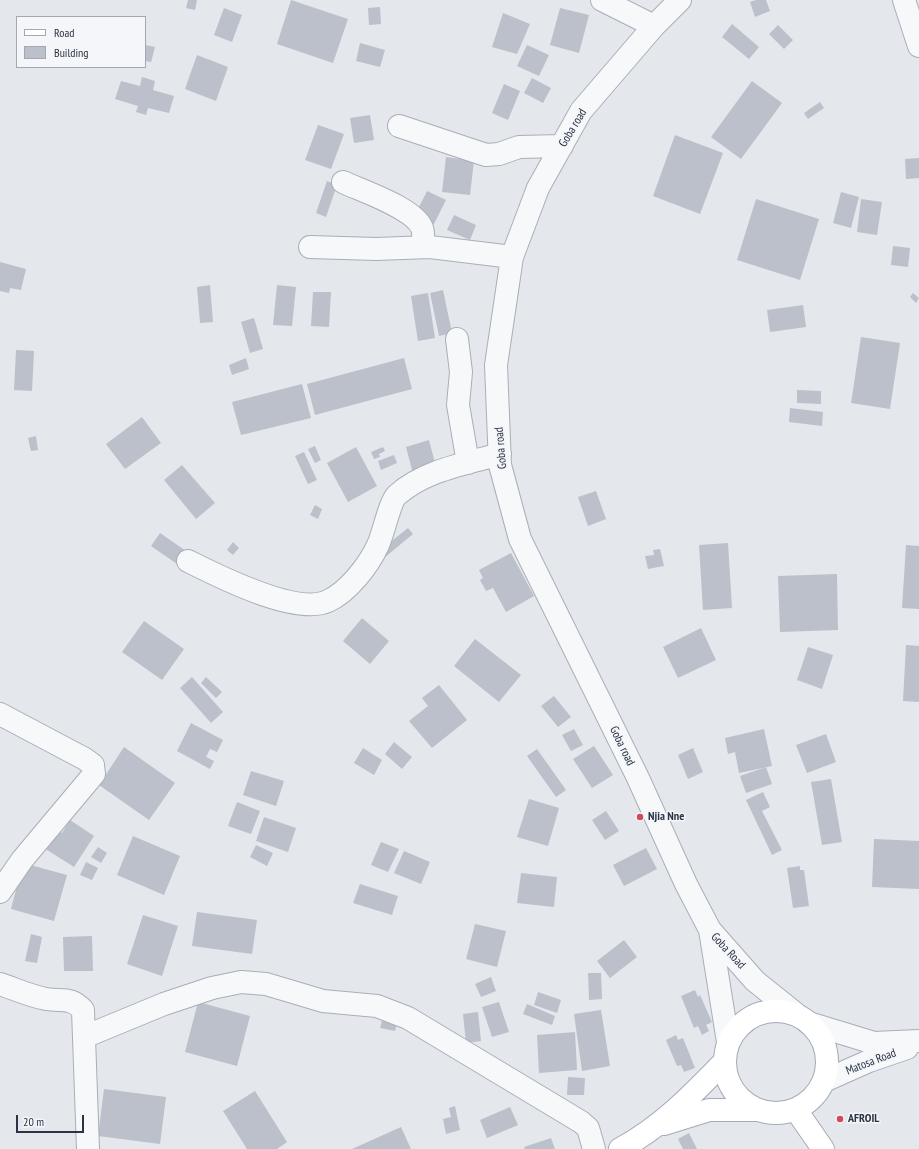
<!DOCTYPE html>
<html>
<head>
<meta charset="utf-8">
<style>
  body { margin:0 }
  #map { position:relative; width:919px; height:1149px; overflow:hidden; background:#e4e7ec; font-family:"PT Sans Narrow",sans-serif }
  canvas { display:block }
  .legend { position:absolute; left:16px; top:16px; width:130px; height:52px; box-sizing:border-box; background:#f4f6f9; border:1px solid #a4a8b1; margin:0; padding:5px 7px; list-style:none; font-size:12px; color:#2b3445 }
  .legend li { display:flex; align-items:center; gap:8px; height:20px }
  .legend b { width:20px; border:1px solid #a4a8b1 }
  .scale { position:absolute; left:16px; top:1115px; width:68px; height:18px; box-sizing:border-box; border:2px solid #2b3445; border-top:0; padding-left:5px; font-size:12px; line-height:14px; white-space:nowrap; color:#2b3445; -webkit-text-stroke:3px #f4f6f9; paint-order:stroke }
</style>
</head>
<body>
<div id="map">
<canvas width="919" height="1149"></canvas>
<ul class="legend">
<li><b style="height:5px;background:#fff"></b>Road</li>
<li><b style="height:11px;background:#bbc0ca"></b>Building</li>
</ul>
<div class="scale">20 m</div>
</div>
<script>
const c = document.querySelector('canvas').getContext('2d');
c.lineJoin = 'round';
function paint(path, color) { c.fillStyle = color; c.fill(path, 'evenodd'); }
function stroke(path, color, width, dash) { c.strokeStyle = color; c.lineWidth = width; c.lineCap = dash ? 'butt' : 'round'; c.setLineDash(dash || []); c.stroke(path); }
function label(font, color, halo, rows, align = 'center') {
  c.font = font + ' "PT Sans Narrow",sans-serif'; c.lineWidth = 3; c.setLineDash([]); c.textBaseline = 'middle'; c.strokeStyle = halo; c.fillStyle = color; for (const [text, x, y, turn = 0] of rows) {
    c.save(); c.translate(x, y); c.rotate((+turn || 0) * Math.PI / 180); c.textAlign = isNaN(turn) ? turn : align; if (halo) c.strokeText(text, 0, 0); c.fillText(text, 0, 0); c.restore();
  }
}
paint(new Path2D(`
  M188,0h9l-2,10 -9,-2z
  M291,0l57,19 -15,44 -56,-19z
  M756,0h10l4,11 -15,6 -5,-15z
  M380,7l1,17 -12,1 -1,-17z
  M224,8l18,7 -10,27 -18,-7z
  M560,8l29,7 -10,38 -29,-8z
  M503,13l27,11 -13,30 -25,-7z
  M732,24l27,23 -10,12 -27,-22z
  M778,25l15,15 -9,9 -15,-15z
  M360,43l25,7 -5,17 -24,-6z
  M145,45l10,2 -4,15 -6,-1z
  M527,45l22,10 -10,21 -22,-10z
  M197,55l31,12 -12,34 -31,-12z
  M142,77l13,4 -2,9 21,6 -5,17 -21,-5 -2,7 -10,-3 2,-6 -23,-7 6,-18 19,5z
  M532,78l19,10 -8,15 -19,-10z
  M752,81l30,22 -41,56 -30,-22z
  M504,84l16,7 -12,29 -16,-7z
  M820,102l4,6 -16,11 -4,-6z
  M370,115l4,25 -20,3 -4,-25z
  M318,125l26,9 -13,35 -26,-9z
  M675,135l48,18 -23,61 -47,-18z
  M446,157l28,4 -4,34 -28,-3z
  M919,158v20l-13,1 -1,-20z
  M327,181l10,4 -11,32 -10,-4z
  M427,191l19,9 -12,24 -19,-9z
  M841,192l18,5 -8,31 -18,-5z
  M756,199l63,20 -19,61 -63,-20z
  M861,199l21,3 -5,33 -20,-3z
  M454,215l22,10 -6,15 -23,-10z
  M893,246l17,2 -2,19 -17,-2z
  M0,262l26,7 -5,21 -11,-2 -1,5 -9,-2z
  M210,285l3,37 -13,1 -3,-36z
  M277,285l19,2 -4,39 -19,-1z
  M443,290l9,43 -13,3 -9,-43z
  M313,292h18l-2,35 -18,-1z
  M428,293l7,45 -17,3 -7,-45z
  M913,293l6,5 -3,5 -6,-6z
  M803,305l3,22 -36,5 -3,-22z
  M254,318l9,31 -13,4 -9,-31z
  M861,337l39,6 -10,66 -39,-6z
  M16,350l18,1 -2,40 -18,-1z
  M246,358l3,11 -17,6 -3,-10z
  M404,358l8,31 -97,26 -8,-31z
  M302,384l9,34 -70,17 -9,-33z
  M797,390l24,1v13l-24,-1z
  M790,408l33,4 -1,14 -33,-4z
  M142,417l19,26 -36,26 -19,-25z
  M36,436l2,14 -7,1 -3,-13z
  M429,440l7,27 -23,7 -7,-27z
  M315,446l6,14 -6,3 -7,-14z
  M356,447l21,39 -29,16 -21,-39z
  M383,447l2,4 -6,3 1,3 -6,2 -3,-7z
  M304,452l13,28 -9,4 -13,-28z
  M394,455l3,8 -16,7 -3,-9z
  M182,465l33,38 -19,16 -32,-39z
  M596,491l10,28 -18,7 -10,-29z
  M315,505l7,4 -4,10 -8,-4z
  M408,528l5,6 -29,24 -5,-7z
  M160,533l26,18 -9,13 -26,-18z
  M233,542l6,6 -6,7 -6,-5z
  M728,543l4,65 -29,2 -4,-65z
  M906,545l13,1v63l-17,-1z
  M660,549l4,17 -16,3 -3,-13 9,-1 -1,-5z
  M511,553l23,43 -28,16 -13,-24 -7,3 -6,-11 3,-2 -4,-8z
  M837,574l1,56 -58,2 -2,-56z
  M362,618l27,23 -19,23 -27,-23z
  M144,621l40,28 -22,31 -40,-28z
  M701,628l15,32 -38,18 -15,-31z
  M475,639l46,36 -22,27 -45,-36z
  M906,645l13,1v56l-16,-1z
  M808,647l25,8 -11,34 -25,-9z
  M192,677l31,35 -12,11 -31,-35z
  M206,677l16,15 -6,6 -15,-15z
  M439,685l28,35 -35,28 -23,-27 19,-15 -6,-8z
  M554,696l17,21 -13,10 -17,-21z
  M191,723l32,17 -6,12 -7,-3 -4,8 8,4 -4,8 -33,-18z
  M574,729l9,16 -12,6 -9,-16z
  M764,729l8,37 -33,7 -4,-21 -7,2 -3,-16z
  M826,734l10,28 -29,11 -11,-28z
  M394,742l18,15 -10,12 -17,-15z
  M594,746l19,29 -21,13 -19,-29z
  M124,747l51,36 -26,37 -50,-35z
  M363,748l19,12 -8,15 -20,-12z
  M693,748l10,24 -15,7 -10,-24z
  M537,749l29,41 -10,7 -29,-41z
  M766,767l6,17 -26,9 -6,-17z
  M251,771l33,10 -8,25 -33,-11z
  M831,779l11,63 -20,3 -11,-63z
  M763,792l7,15 -8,4 20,39 -10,5 -26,-55z
  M529,799l30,9 -11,38 -31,-9z
  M237,802l23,9 -9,23 -23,-8z
  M606,811l13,20 -14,9 -13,-20z
  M264,817l32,11 -8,24 -32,-11z
  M70,820l24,16 -20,31 -30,-19 12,-19 6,4z
  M133,836l47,20 -16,39 -47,-20z
  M874,839l45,2v48l-47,-2z
  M381,842l18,7 -11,23 -17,-7z
  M256,845l17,8 -6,13 -17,-9z
  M98,847l9,6 -6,10 -10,-6z
  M646,848l11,21 -33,17 -11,-21z
  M404,851l26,11 -9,22 -27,-11z
  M86,862l12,6 -6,12 -12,-5z
  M23,863l44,12 -13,46 -43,-12z
  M800,866v4h4l5,36 -16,2 -6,-40z
  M521,873l36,4 -3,30 -37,-4z
  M360,884l38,12 -6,19 -39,-12z
  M197,912l60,8 -5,34 -60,-8z
  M143,915l35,11 -16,50 -35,-12z
  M475,924l31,7 -9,36 -31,-8z
  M31,934l11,3 -5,26 -12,-2z
  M92,936l1,35h-29l-1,-34z
  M624,940l13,17 -27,21 -13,-17z
  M588,973h13l1,26 -13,1z
  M491,977l5,14 -15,6 -6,-13z
  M695,990l3,7 2,-2 12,27 -6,3 3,6 -7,4 -4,-9 -4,2 -13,-32z
  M538,992l23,8 -4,13 -23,-8z
  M198,1002l52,14 -13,50 -52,-14z
  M499,1002l10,30 -17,5 -10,-30z
  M527,1004l28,12 -3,9 -29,-11z
  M601,1010l9,56 -28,5 -8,-57z
  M478,1012l3,29 -15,2 -3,-29z
  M384,1013l13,10 -2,8 -15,-3z
  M575,1032l2,38 -38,3 -2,-38z
  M676,1035l2,5 5,-2 12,30 -11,4 -3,-7 -4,1 -11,-26z
  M568,1077l17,1 -1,17h-17z
  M104,1089l62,8 -6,47 -62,-8z
  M255,1091l32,51 -10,7h-30l-24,-38z
  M455,1106l5,24 -14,4 -3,-15 8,-2 -2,-9z
  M510,1107l8,18 -31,13 -7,-18z
  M401,1127l10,22h-59z
  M689,1133l8,16h-14l-5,-10z
  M551,1138l4,11h-30l-1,-2z`), '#bbc0ca');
const minor = new Path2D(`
  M602,0l52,26
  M680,0l-26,26 -73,85 -43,77 -26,69 -16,108 4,100 20,74 118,239 48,106 24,46 45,51 40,32
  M904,0l15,46
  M399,126l87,29 13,-1 20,-7 43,-1
  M343,182c19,9 71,26 79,46 2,5 1,13 1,19
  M310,247l66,2 54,-2 82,10
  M457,339l4,33 -3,33 10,58
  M188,561c30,15 108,55 140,40 20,-9 41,-36 50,-56 5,-10 12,-44 19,-50 28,-25 68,-31 103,-41
  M0,714l85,45 8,6 1,9 -72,86 -22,32
  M710,930l18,112
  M0,984c15,5 30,12 46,15 16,3 24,-3 37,11l5,139
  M812,1024l62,19 45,-2
  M84,1037l80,-33 48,-16 29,-6 25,2 57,17 54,5 31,12 173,104 7,6 6,21
  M824,1081l45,-20 38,-13`);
const major = new Path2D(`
  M725 1062a51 51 0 1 1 102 0a51 51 0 1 1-102 0Z
  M796,1110l27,39
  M664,1124l45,-14h47
  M620,1149c41,-22 72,-54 104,-87`);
stroke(minor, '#a9aeb7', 24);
stroke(major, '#a3abb8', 24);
stroke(minor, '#f7f8fa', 22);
stroke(major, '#fff', 22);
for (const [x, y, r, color] of [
  [640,817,4,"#d1495b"],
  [840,1119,4,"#d1495b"]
]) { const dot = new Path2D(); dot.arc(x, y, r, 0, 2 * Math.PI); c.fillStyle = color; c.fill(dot); stroke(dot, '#f4f6f9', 1.5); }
label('12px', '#2b3445', '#f4f6f9', [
  ["Goba road",573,128,-59],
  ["Goba road",501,448,-95],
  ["Goba road",622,746,64],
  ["Goba Road",728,951,47],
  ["Matosa Road",871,1062,-21]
]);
label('bold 12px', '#2b3445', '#f4f6f9', [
  ["Njia Nne",648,817],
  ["AFROIL",848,1119]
], 'left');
</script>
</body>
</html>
